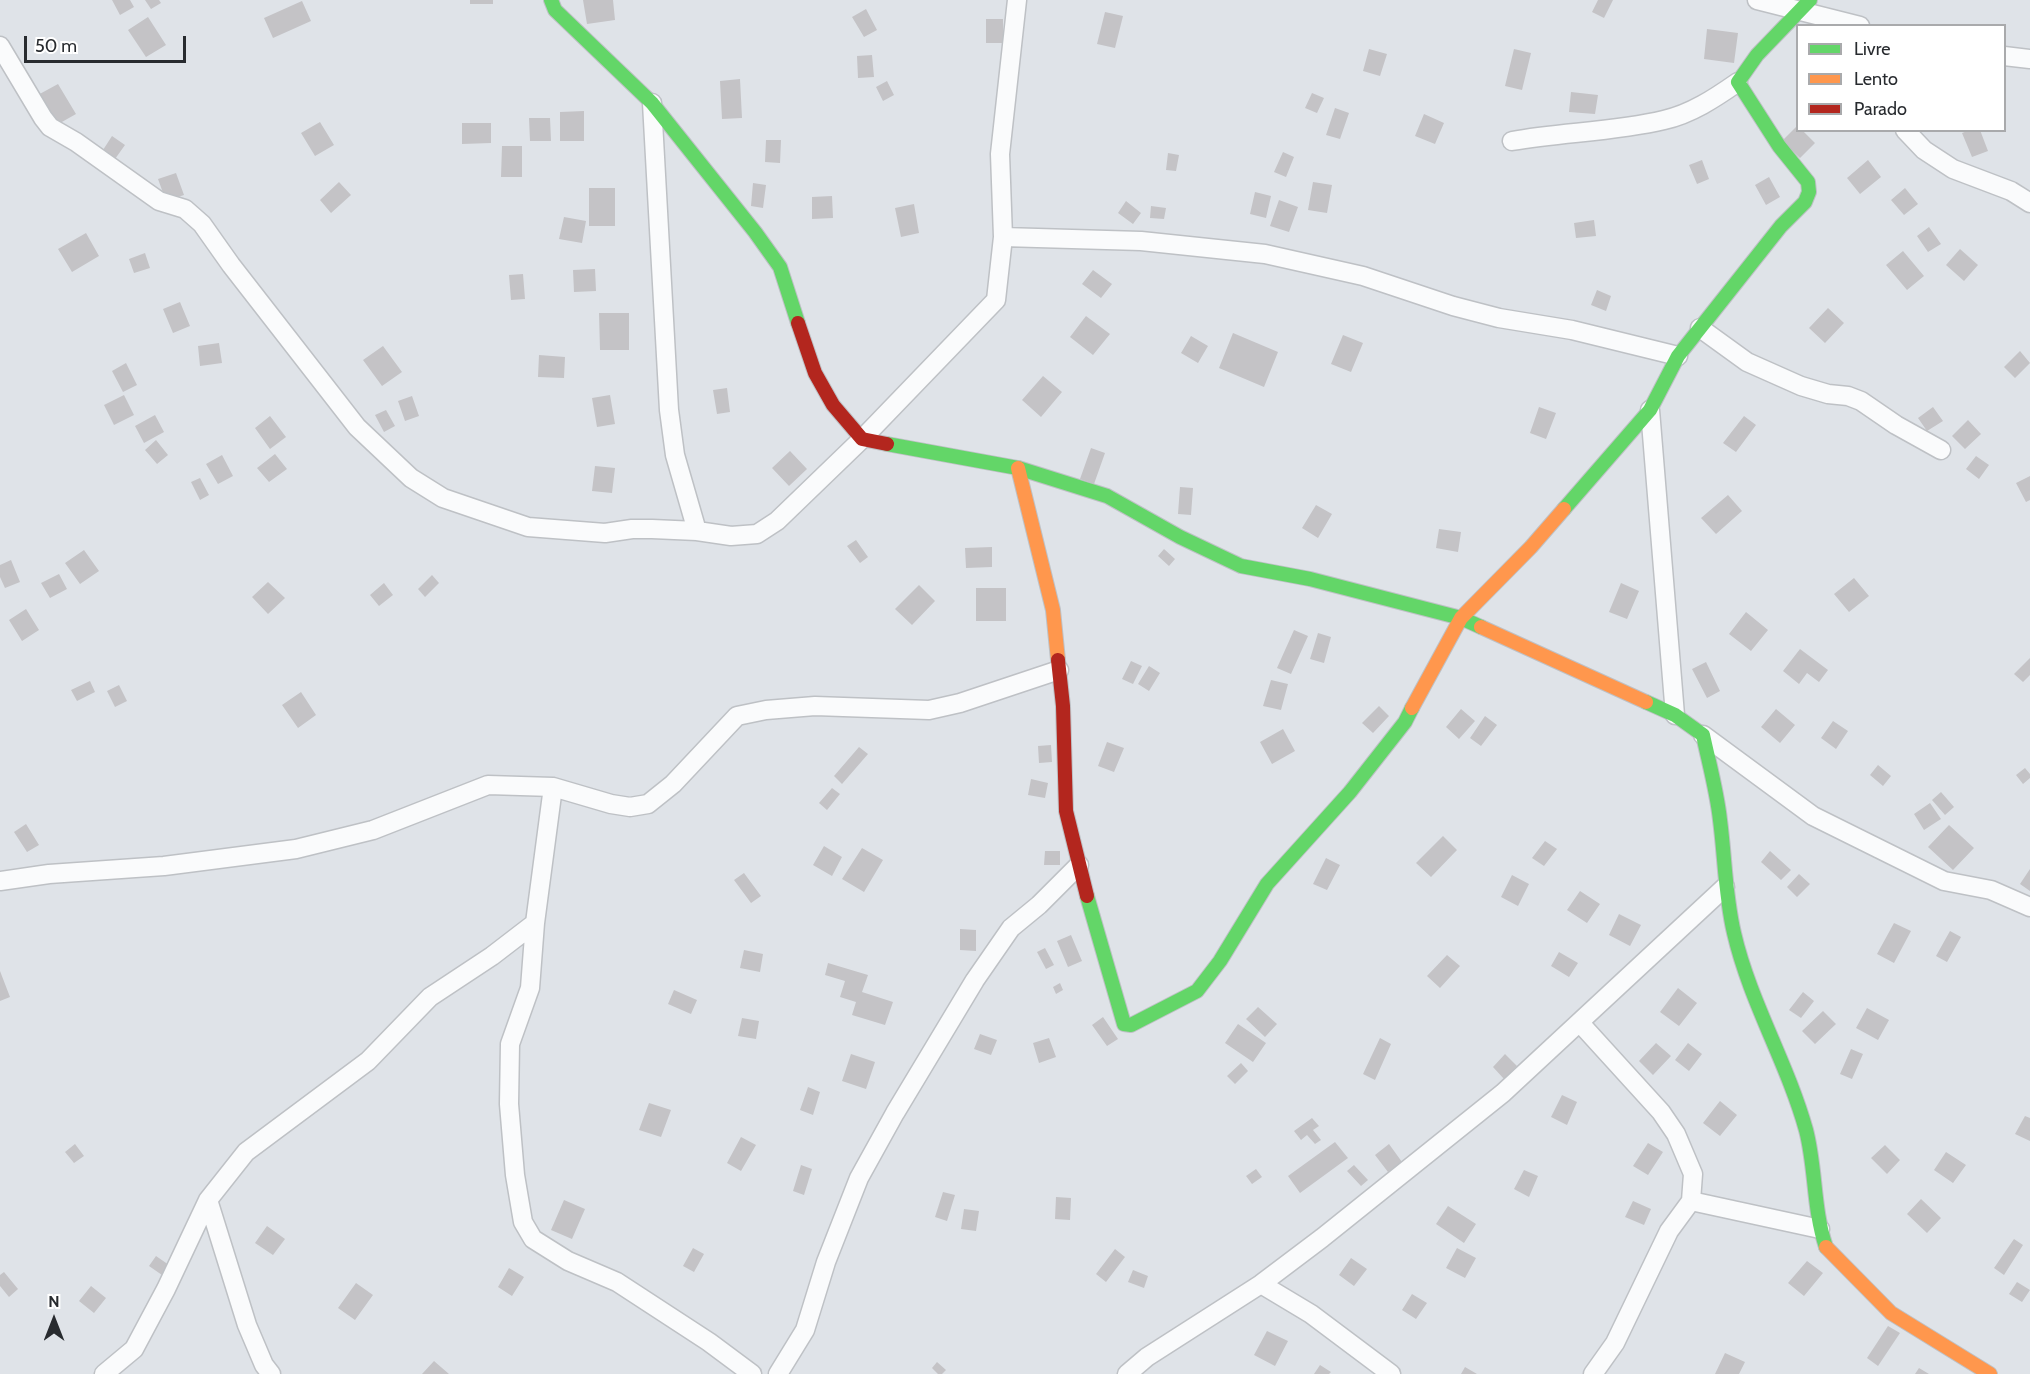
<!DOCTYPE html>
<html>
<head>
<meta charset="utf-8">
<style>
  body { margin:0 }
  #map { position:relative; width:2030px; height:1374px; overflow:hidden; background:#dfe3e8; font-family:Cabin,sans-serif }
  canvas { display:block }
  .legend { position:absolute; left:1796px; top:24px; width:210px; height:108px; box-sizing:border-box; background:#fff; border:2px solid #a9aaac; margin:0; padding:8px 10px; list-style:none; font-size:18px; color:#282b2f }
  .legend li { display:flex; align-items:center; gap:12px; height:30px }
  .legend b { width:30px; border:2px solid #a9aaac }
  .north { position:absolute; left:24px; top:1290px; width:60px; height:60px; -webkit-text-stroke:4px #fff; paint-order:stroke; rotate:0deg; font-size:16px; font-weight:700; line-height:24px; text-align:center; color:#282b2f }
  .north::after { content:''; display:block; margin:auto; width:21px; height:27px; background:#282b2f; clip-path:polygon(50% 0,100% 100%,50% 72%,0 100%) }
  .scale { position:absolute; left:24px; top:36px; width:162px; height:27px; box-sizing:border-box; border:3px solid #282b2f; border-top:0; padding-left:8px; font-size:18px; line-height:21px; white-space:nowrap; color:#282b2f; -webkit-text-stroke:4px #fff; paint-order:stroke }
</style>
</head>
<body>
<div id="map">
<canvas width="2030" height="1374"></canvas>
<ul class="legend">
<li><b style="height:8px;background:#63d668"></b>Livre</li>
<li><b style="height:8px;background:#ff974d"></b>Lento</li>
<li><b style="height:8px;background:#b3261e"></b>Parado</li>
</ul>
<div class="north">N</div>
<div class="scale">50 m</div>
</div>
<script>
const c = document.querySelector('canvas').getContext('2d');
c.lineJoin = 'round';
function paint(path, color) { c.fillStyle = color; c.fill(path, 'evenodd'); }
function stroke(path, color, width, dash) { c.strokeStyle = color; c.lineWidth = width; c.lineCap = dash ? 'butt' : 'round'; c.setLineDash(dash || []); c.stroke(path); }
paint(new Path2D(`
  M112,0h18l4,7 -14,8z
  M145,0h14l2,3 -10,6z
  M470,0h23v4h-23z
  M583,0h30l2,20 -28,4z
  M1598,0h15l-9,18 -12,-6z
  M302,1l9,20 -38,17 -9,-20z
  M866,9l11,21 -13,7 -12,-20z
  M1105,12l18,4 -8,32 -18,-4z
  M148,17l18,28 -20,12 -18,-27z
  M986,19h17v24h-17z
  M1707,29l31,4 -4,30 -30,-4z
  M1369,49l18,5 -7,22 -17,-5z
  M1514,49l17,4 -9,37 -17,-4z
  M872,55l2,22 -16,1 -1,-22z
  M740,79l2,39 -20,1 -2,-38z
  M887,81l7,14 -11,6 -7,-14z
  M58,84l18,30 -23,13 -17,-31z
  M1571,92l27,3 -3,19 -26,-2z
  M1312,93l12,5 -7,15 -12,-5z
  M1335,108l14,5 -9,26 -14,-4z
  M584,111v30h-24v-29z
  M1424,114l20,9 -9,21 -20,-8z
  M529,118h21l1,23h-21z
  M320,122l14,23 -19,11 -14,-23z
  M462,123h29v20l-29,1z
  M1798,125v5h4l13,13 -15,15 -18,-17z
  M1970,130h10l8,21 -16,6 -10,-24z
  M112,136l13,9 -10,14 -12,-9z
  M766,140h15l-1,23 -15,-1z
  M502,146h20v31h-21z
  M1283,152l11,5 -8,20 -12,-5z
  M1168,153l11,2 -3,16 -10,-1z
  M1702,160l7,19 -12,5 -8,-19z
  M1868,160l13,17 -21,17 -13,-16z
  M176,173l8,22 -18,6 -8,-22z
  M1769,177l11,20 -14,8 -11,-20z
  M339,182l12,13 -20,18 -11,-13z
  M1313,182l19,3 -5,28 -19,-3z
  M753,183l13,2 -3,23 -12,-2z
  M589,188h26v38h-26z
  M1905,188l13,16 -14,11 -13,-15z
  M1255,192l16,4 -5,22 -16,-4z
  M832,196l1,22 -21,1v-22z
  M1279,200l19,7 -9,25 -19,-6z
  M1126,201l15,12 -8,11 -15,-11z
  M914,204l5,29 -18,4 -6,-29z
  M1151,206l15,2 -2,11 -14,-1z
  M564,217l22,4 -4,22 -23,-4z
  M1594,220l2,16 -20,2 -2,-15z
  M1929,227l12,17 -13,8 -11,-16z
  M86,233l13,23 -27,16 -14,-23z
  M1960,249l18,16 -14,16 -18,-16z
  M1903,251l21,25 -17,14 -21,-25z
  M145,253l5,15 -16,5 -5,-14z
  M595,269l1,22 -22,1 -1,-22z
  M1093,270l19,14 -11,14 -19,-14z
  M523,274l2,25 -14,1 -2,-25z
  M1597,290l14,6 -5,15 -15,-6z
  M180,302l10,24 -17,7 -10,-24z
  M1828,308l16,15 -19,20 -16,-15z
  M599,313h30v37h-29z
  M1086,316l24,18 -17,21 -23,-18z
  M1233,333l45,19 -14,35 -45,-19z
  M1343,335l20,8 -12,29 -20,-8z
  M1191,336l17,10 -10,17 -17,-10z
  M219,343l3,20 -22,3 -2,-20z
  M383,346l19,26 -20,14 -19,-26z
  M2020,351l10,12 -15,15 -11,-11z
  M539,355l26,2 -1,21 -26,-1z
  M126,363l11,22 -14,7 -11,-21z
  M1043,376l19,16 -21,25 -19,-17z
  M727,388l3,24 -13,2 -4,-24z
  M124,395l10,20 -20,10 -10,-20z
  M610,395l5,29 -18,3 -5,-29z
  M412,396l7,20 -14,5 -7,-20z
  M1539,407l17,6 -10,26 -16,-6z
  M1933,407l10,14 -16,10 -9,-13z
  M386,410l9,16 -11,6 -9,-17z
  M155,415l9,17 -20,11 -9,-17z
  M270,416l16,21 -16,12 -15,-21z
  M1744,416l12,9 -20,27 -13,-9z
  M1968,420l13,14 -16,15 -13,-13z
  M156,440l12,15 -11,9 -12,-14z
  M1091,448l14,5 -11,31 -14,-5z
  M790,451l17,18 -18,17 -17,-18z
  M275,454l12,15 -18,13 -12,-14z
  M222,455l11,21 -15,8 -12,-20z
  M1976,456l13,9 -10,14 -13,-10z
  M595,466l20,2 -3,25 -20,-2z
  M2030,476v24l-4,2 -10,-19z
  M200,478l9,17 -9,5 -9,-18z
  M1180,487l13,1 -2,27 -13,-1z
  M1728,495l14,16 -26,23 -15,-16z
  M1316,505l16,9 -14,24 -16,-10z
  M1439,529l22,3 -3,20 -22,-4z
  M856,540l12,17 -8,6 -13,-17z
  M992,547v20l-26,1 -1,-20z
  M1164,549l11,10 -6,7 -11,-10z
  M84,550l15,21 -19,13 -15,-21z
  M11,560l9,22 -15,6 -5,-11v-12z
  M59,574l8,15 -17,9 -9,-15z
  M432,575l7,8 -14,14 -7,-8z
  M1854,578l15,18 -20,16 -15,-18z
  M268,582l17,16 -17,16 -16,-17z
  M384,583l9,12 -14,11 -9,-11z
  M1621,583l18,8 -12,28 -18,-7z
  M919,585l16,16 -23,24 -17,-16z
  M976,588h30v33h-30z
  M26,609l13,21 -17,11 -13,-21z
  M1746,612l22,18 -17,21 -22,-17z
  M1294,630l14,6 -17,38 -14,-6z
  M1318,633l13,4 -7,26 -14,-4z
  M1800,649l28,21 -9,12 -12,-9 -8,11 -16,-13z
  M2030,658v17l-7,7 -9,-8z
  M1131,661l11,5 -9,18 -11,-5z
  M1706,662l14,29 -13,7 -15,-29z
  M1149,666l11,7 -11,18 -11,-7z
  M1271,680l17,4 -7,26 -18,-4z
  M90,681l5,11 -18,9 -6,-11z
  M119,685l8,16 -12,6 -8,-16z
  M301,692l15,23 -18,13 -16,-23z
  M1379,706l10,10 -16,17 -11,-10z
  M1461,709l14,12 -16,18 -13,-12z
  M1776,709l19,16 -15,18 -19,-16z
  M1485,716l12,9 -16,21 -11,-8z
  M1833,721l15,10 -12,18 -15,-11z
  M1283,729l12,22 -23,13 -12,-22z
  M1107,742l17,6 -10,24 -16,-6z
  M1051,745l1,17 -13,1 -1,-17z
  M859,747l9,7 -26,30 -8,-8z
  M1878,765l13,11 -8,10 -13,-11z
  M2025,768l5,6v4l-7,6 -7,-9z
  M1031,779l17,4 -3,15 -17,-3z
  M832,788l8,6 -13,16 -8,-7z
  M1941,792l13,15 -9,8 -13,-15z
  M1930,803l11,16 -17,11 -10,-16z
  M26,824l13,21 -12,7 -13,-20z
  M1949,825l25,23 -21,22 -25,-23z
  M1443,836l14,14 -26,27 -15,-14z
  M1545,841l12,8 -13,17 -12,-8z
  M824,846l18,11 -10,19 -19,-11z
  M862,848l21,12 -19,32 -22,-13z
  M1045,851h15v14h-16z
  M1770,851l21,19 -10,10 -20,-18z
  M1326,858l14,7 -13,25 -14,-6z
  M2030,869v22l-10,-7z
  M744,873l17,23 -10,7 -17,-23z
  M1799,874l11,10 -13,13 -10,-10z
  M1512,875l17,9 -11,22 -17,-9z
  M1580,891l20,13 -13,19 -20,-13z
  M1619,914l22,11 -11,21 -21,-11z
  M1894,923l17,8 -17,32 -17,-9z
  M960,929l16,1v21l-16,-1z
  M1950,931l11,6 -14,25 -11,-6z
  M1071,935l11,26 -14,6 -11,-26z
  M1045,948l9,17 -8,4 -9,-17z
  M744,950l19,4 -3,18 -20,-4z
  M1559,952l19,11 -9,14 -18,-11z
  M1447,955l13,11 -20,22 -13,-12z
  M828,963l40,12 -6,17 31,10 -8,23 -33,-10 4,-13 -16,-5 5,-16 -20,-6z
  M0,971l10,26 -10,4z
  M1060,983l3,7 -7,4 -3,-7z
  M1678,988l19,15 -18,23 -19,-14z
  M674,990l23,10 -6,14 -23,-10z
  M1803,992l11,9 -13,17 -12,-8z
  M1258,1007l19,17 -12,13 -19,-18z
  M1867,1008l22,12 -11,20 -22,-12z
  M1823,1011l13,13 -21,20 -13,-13z
  M1103,1017l15,22 -11,7 -15,-21z
  M742,1018l17,3 -3,18 -18,-3z
  M1238,1024l28,19 -13,19 -28,-19z
  M980,1034l17,6 -6,15 -17,-6z
  M1049,1038l7,19 -17,6 -6,-20z
  M1380,1038l11,6 -16,36 -12,-6z
  M1656,1043l15,13 -18,19 -14,-14z
  M1688,1043l14,11 -13,17 -14,-11z
  M1851,1049l12,5 -11,25 -12,-5z
  M851,1054l24,8 -9,27 -24,-8z
  M1505,1054l12,12 -13,13 -11,-12z
  M1241,1063l7,8 -13,13 -8,-8z
  M808,1087l12,5 -7,23 -13,-5z
  M1562,1095l15,7 -10,23 -16,-8z
  M1720,1101l17,14 -17,21 -17,-13z
  M649,1103l22,7 -10,27 -22,-7z
  M2025,1116l5,2v23l-15,-7z
  M1312,1118l7,8 -6,4 8,10 -6,4 -8,-9 -6,5 -7,-9z
  M741,1137l15,8 -15,26 -14,-8z
  M1335,1142l13,16 -48,35 -12,-17z
  M1648,1143l15,9 -15,23 -15,-9z
  M75,1144l9,12 -10,7 -9,-11z
  M1389,1144l13,18 -14,10 -13,-17z
  M1885,1145l15,15 -13,14 -16,-16z
  M1946,1152l20,13 -13,18 -19,-13z
  M801,1165l11,4 -8,26 -11,-4z
  M1354,1165l14,15 -7,6 -14,-15z
  M1256,1169l6,8 -10,7 -6,-8z
  M1524,1170l14,6 -9,21 -15,-8z
  M943,1192l12,3 -8,26 -12,-4z
  M1056,1197l15,1 -1,22 -15,-1z
  M1921,1199l20,19 -14,15 -20,-19z
  M564,1200l21,9 -13,30 -21,-9z
  M1633,1201l18,8 -7,16 -19,-8z
  M1448,1206l28,18 -12,19 -28,-19z
  M964,1209l15,2 -3,20 -15,-2z
  M267,1226l18,13 -12,16 -18,-12z
  M2014,1239l9,6 -19,30 -10,-7z
  M693,1248l11,6 -10,18 -11,-6z
  M1457,1248l19,10 -11,20 -19,-10z
  M1115,1249l10,8 -19,25 -10,-8z
  M156,1256l13,9 -7,10 -13,-9z
  M1351,1258l16,11 -13,17 -15,-11z
  M1807,1261l16,12 -19,23 -16,-13z
  M509,1268l15,9 -12,19 -14,-9z
  M1133,1270l15,6 -4,12 -16,-6z
  M4,1272l14,17 -9,8 -9,-11v-11z
  M2017,1282l13,8 -8,12 -13,-8z
  M356,1283l17,12 -18,25 -17,-12z
  M91,1286l15,12 -12,15 -15,-12z
  M1412,1294l15,9 -11,16 -14,-9z
  M1888,1326l12,7 -22,33 -11,-8z
  M1267,1331l21,10 -13,25 -21,-11z
  M1725,1353l20,9 -6,12h-24z
  M434,1361l15,13h-27z
  M937,1362l9,8 -4,4h-4l-6,-6z
  M1320,1365l11,7 -2,2h-15z
  M1465,1367l12,7h-16z
  M1919,1368l10,6h-14z`), '#c4c3c6');
const street = new Path2D(`
  M1757,0l103,26
  M0,46l43,72 7,9 26,15 83,59 26,8 17,15 29,41 126,162 54,51 32,20 85,29 77,6 27,-4h20l45,2 34,5 26,-2 20,-13 85,-82 134,-139 7,-63 -3,-83 17,-154
  M2004,56l26,3
  M652,103l17,307 6,45 22,76
  M1905,130l19,20 29,19 58,22 19,12
  M1512,141c50,-9 102,-9 152,-21 27,-6 51,-22 74,-38
  M1003,237l138,4 124,13 98,22 90,30 46,12 73,12 106,26
  M1700,328l47,34 54,24 27,8 20,2 13,5 35,24 45,25
  M1650,410l25,305
  M1703,735l110,81 131,65 47,9 39,17
  M553,787l-18,136 -5,65 -20,56 -1,60 6,71 8,47 10,17 35,22 49,21 92,60 43,32
  M0,881l49,-7 115,-8 132,-17 77,-19 115,-45 65,2 58,17 19,3 18,-3 25,-20 64,-68 29,-6 49,-4 114,4 31,-7 99,-33
  M1580,1023l81,89 15,22 17,40 -2,27 -22,30 -54,112 -22,31
  M208,1200l39,125 17,40 7,9
  M1691,1201l129,28
  M1261,1284l50,30 80,60
  M104,1374l30,-25 32,-60 42,-89 38,-48 122,-91 62,-64 62,-41 43,-33
  M778,1374l27,-44 21,-68 33,-84 36,-65 80,-133 36,-52 28,-23 40,-40
  M1127,1374l20,-17 114,-73 61,-46 181,-145 222,-206`);
const fast = new Path2D(`
  M551,0l4,10 97,93 103,129 25,35 18,56
  M887,444l131,24 89,28 73,41 61,29 69,13 151,39 20,9
  M1564,509l86,-99 28,-54 103,-130 24,-24 4,-10 -1,-10 -29,-36 -41,-64 19,-27 53,-55
  M1646,702l29,13 28,20c6,28 14,57 17,85 5,38 5,75 14,113 16,69 53,129 72,197 10,38 7,79 20,117
  M1087,896l37,128 7,1 66,-34 23,-30 47,-77 83,-92 55,-70 7,-14`);
const slow = new Path2D(`
  M1018,468l35,142 5,50
  M1481,627l165,75
  M1412,708l49,-90 70,-71 33,-38
  M1826,1247l65,66 99,61`);
const jam = new Path2D(`
  M798,323l17,50 18,32 29,34 25,5
  M1058,660l5,46 3,105 21,85`);
stroke(street, '#bec1c5', 21);
stroke(fast, '#bec1c5', 16);
stroke(slow, '#bec1c5', 16);
stroke(jam, '#bec1c5', 16);
stroke(street, '#fafbfc', 18);
stroke(fast, '#63d668', 14);
stroke(slow, '#ff974d', 14);
stroke(jam, '#b3261e', 14);
</script>
</body>
</html>
